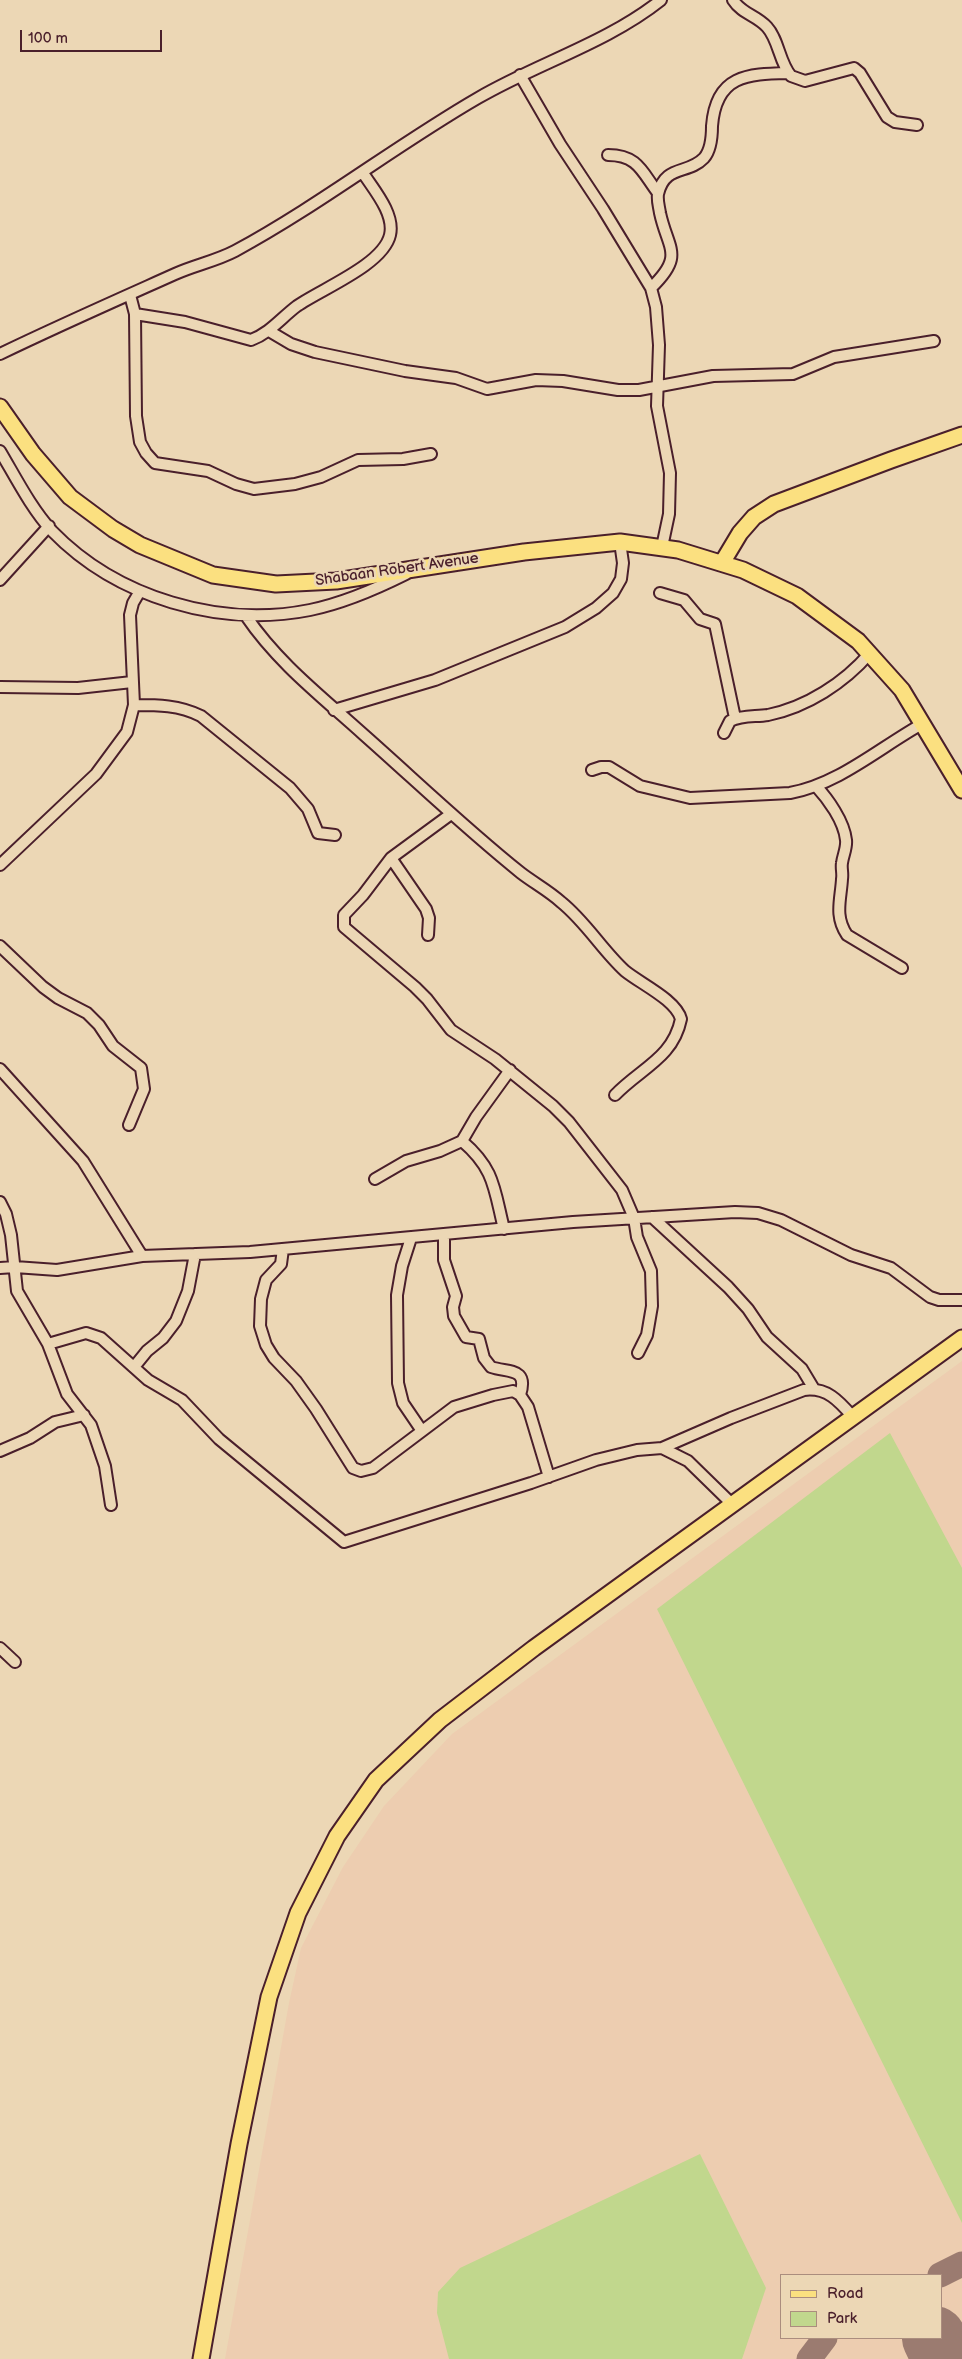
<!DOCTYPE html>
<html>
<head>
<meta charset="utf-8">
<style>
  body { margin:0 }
  #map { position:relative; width:962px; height:2359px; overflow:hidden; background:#ecd7b5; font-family:"Balsamiq Sans",sans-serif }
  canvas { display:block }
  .legend { position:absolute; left:780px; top:2274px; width:162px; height:65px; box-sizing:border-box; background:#ecd7b5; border:1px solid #ab8d7e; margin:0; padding:6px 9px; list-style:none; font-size:15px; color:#4a1f2b }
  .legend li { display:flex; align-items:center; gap:10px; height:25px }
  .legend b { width:25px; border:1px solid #ab8d7e }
  .scale { position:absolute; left:20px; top:30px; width:142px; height:22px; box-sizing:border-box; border:2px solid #4a1f2b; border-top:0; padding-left:6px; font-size:15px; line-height:18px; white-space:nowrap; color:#4a1f2b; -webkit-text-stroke:4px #ecd7b5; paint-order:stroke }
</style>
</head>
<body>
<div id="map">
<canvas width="962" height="2359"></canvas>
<ul class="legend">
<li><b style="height:6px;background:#fbe080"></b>Road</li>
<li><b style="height:14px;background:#c1d78d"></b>Park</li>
</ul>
<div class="scale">100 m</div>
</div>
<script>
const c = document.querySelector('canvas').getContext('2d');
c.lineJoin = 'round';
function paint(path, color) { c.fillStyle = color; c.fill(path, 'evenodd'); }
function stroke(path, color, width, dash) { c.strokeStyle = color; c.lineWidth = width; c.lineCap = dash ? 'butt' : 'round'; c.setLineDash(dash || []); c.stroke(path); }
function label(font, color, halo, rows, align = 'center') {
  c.font = font + ' "Balsamiq Sans",sans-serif'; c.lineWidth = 5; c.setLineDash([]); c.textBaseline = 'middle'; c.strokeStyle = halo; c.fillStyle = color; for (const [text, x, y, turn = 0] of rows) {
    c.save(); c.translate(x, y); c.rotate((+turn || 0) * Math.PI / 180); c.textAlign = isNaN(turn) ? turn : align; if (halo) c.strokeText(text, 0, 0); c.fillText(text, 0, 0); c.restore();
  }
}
paint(new Path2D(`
  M962,1361v998h-737l64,-356 12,-55 42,-81 41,-61 68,-72zM781,2275h160v63h-160z`), '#edcdb0');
paint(new Path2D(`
  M890,1433l72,135v655l-305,-614z
  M700,2154l66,134 -24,71h-293l-12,-46 1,-21 22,-24z`), '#c1d78d');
stroke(new Path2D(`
  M940,2275l22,-11
  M809,2359l16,-21`), '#9b7b70', 25);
stroke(new Path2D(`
  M934,2338l10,21`), '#9b7b70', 64);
const minor = new Path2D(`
  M733,0c9,14 23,15 34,27 12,13 12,35 24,49l14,5 49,-13 6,5 27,44 8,5 22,3
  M520,75l40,69 43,65 48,79 5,19 3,38 -2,61 13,67 -1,41 -7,33
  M608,155c30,0 34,17 50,38
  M651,288c34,-33 17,-38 9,-75 -1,-7 -3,-12 -2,-19 7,-30 30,-19 46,-36 7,-8 8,-22 8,-32 4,-51 35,-52 76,-53
  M130,295l5,19 1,102 4,26 6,11 9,10 53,8 28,13 18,5 41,-5 26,-7 37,-17 45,-1 28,-5
  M135,314l50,8 66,18c19,-7 30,-22 46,-34 24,-17 86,-41 93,-71 5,-21 -16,-45 -27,-62
  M269,331l22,13 24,8 90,19 51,7 31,11 49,-9 27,1 55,9h21l74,-14 80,-2 41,-17 100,-16
  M0,354c58,-28 117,-54 175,-80 20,-9 41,-13 60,-23 85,-46 160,-105 243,-153 60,-35 129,-55 183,-98
  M0,451c16,27 31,57 52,80 65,67 168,97 258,79 34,-7 66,-21 96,-36
  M0,580l49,-54
  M660,593l24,7 16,19 15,5 20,94
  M246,616c32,47 75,80 117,118 52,46 103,95 158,139 13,10 28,18 40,29 25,20 41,48 64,69 16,13 51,29 56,48 -8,39 -40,49 -66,76
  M0,687l78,1 54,-6
  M134,705c24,0 45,0 67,11l89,72 18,21 10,24 17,2
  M334,710l101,-30 130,-53 31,-19 17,-15 8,-14 2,-16 -3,-21
  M724,733l6,-12c12,-6 25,-4 38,-6 39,-8 76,-32 102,-62
  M592,770l9,-3h8l31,19 50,12 100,-5c49,-9 89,-45 132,-69
  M816,786c12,13 28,35 30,54 1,8 -3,15 -4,23 -1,5 1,10 0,16 -1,20 -8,37 5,56l55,33
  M451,814l-60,44 -28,37 -19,20v12l71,60 12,12 24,31 44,29 58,47 16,16 53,68 12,28 3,19 14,34 1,35 -5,29 -9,18
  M391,858l35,51 3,9 -1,17
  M0,865l96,-91 31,-42 7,-27 -4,-90 3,-12 7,-12
  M0,946l43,41 15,11 29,15 12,12 14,21 28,22 3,21 -15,36
  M0,1069l83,92 59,95
  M462,1141c33,28 32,48 42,88
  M375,1179l31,-18 34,-10 22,-10 14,-24 34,-47
  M0,1202l6,12 5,21 6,56 31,53 19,50 24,31 14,41 6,39
  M652,1217l76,70 20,22 19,28 35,32 12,20
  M444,1234v26l12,36 -3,11 1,9 12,21 13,2 5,19 7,9c17,6 38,0 29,28
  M411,1238l-9,28 -5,29 1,88 5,20 19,28
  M283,1249l-2,15 -15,16 -5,19 -1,27 6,19 8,13 22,23 20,28 37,59 8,3 12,-3 81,-61 39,-12 20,-4 7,4 8,12 21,70
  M0,1268l15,-1 42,3 85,-14 108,-4 323,-30 162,-10 23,1 23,7 70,35 40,13 39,29 9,3h23
  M48,1344l38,-11 15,5 47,42 34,20 37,39 125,103 187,-59 65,-23 41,-10 25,-2 26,13 44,43
  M134,1367l13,-16 16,-13 13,-17 12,-30 7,-37
  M662,1448l69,-30 73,-28c23,-3 35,11 49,27
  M0,1451l30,-13 25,-16 29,-7
  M0,1648l15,14`);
const primary = new Path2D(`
  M0,407l33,47 37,43 43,32 27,16 73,30 63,9 60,-3 188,-29 96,-10 58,8 65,20 54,26 61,45 44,49 60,100
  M722,563l18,-30 14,-16 20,-13 117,-44 71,-25
  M201,2359l38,-215 30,-147 29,-84 39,-77 39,-56 64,-60 94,-72 428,-310`);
stroke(minor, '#4a1f2b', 14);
stroke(primary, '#4a1f2b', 19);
stroke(minor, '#ecd7b5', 10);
stroke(primary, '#fbe080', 15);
label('15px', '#4a1f2b', '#ecd7b5', [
  ["Shabaan Robert Avenue",397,570,-8]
]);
</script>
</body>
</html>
